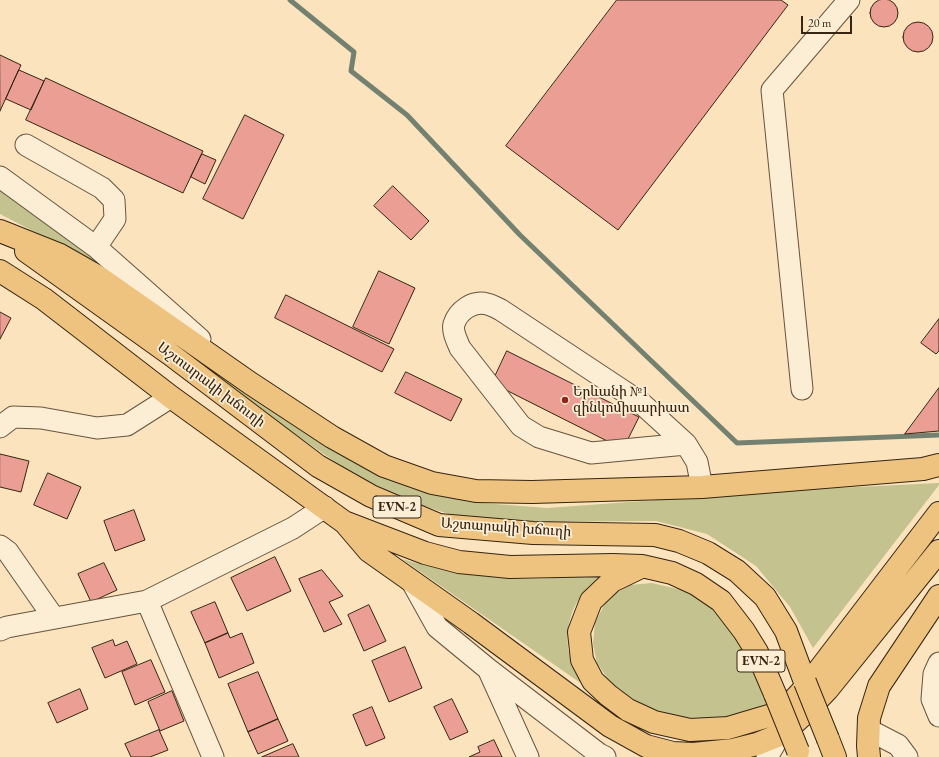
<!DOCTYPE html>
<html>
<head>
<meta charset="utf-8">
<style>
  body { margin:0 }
  #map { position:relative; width:939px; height:757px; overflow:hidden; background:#fbe3be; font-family:"EB Garamond",serif }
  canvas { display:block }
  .scale { position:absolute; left:801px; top:16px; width:51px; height:18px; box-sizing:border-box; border:2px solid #362512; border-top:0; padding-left:5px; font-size:12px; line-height:14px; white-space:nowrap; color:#362512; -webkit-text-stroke:3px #fcedd5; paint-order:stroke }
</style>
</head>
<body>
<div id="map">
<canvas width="939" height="757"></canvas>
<div class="scale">20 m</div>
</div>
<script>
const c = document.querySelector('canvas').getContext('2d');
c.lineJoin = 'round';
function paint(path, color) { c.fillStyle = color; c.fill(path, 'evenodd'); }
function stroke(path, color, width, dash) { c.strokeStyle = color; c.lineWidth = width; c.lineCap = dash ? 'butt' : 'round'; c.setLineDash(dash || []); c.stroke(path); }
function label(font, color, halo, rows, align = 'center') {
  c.font = font + ' "EB Garamond","Noto Serif Armenian",serif'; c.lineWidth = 3.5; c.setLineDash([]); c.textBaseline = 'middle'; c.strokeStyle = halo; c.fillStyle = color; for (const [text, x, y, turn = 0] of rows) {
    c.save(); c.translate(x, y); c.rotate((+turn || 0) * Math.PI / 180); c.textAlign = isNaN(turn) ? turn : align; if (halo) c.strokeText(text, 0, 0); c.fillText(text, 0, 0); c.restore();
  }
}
paint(new Path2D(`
  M0,188l35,24 128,100 -111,-71 -52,-27z
  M177,342l239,147 54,13 77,6 249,-18 143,-7v2l-126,163 -23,-41 -34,-41 -49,-32 -51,-13 -150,1 -57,-8 -53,-17 -45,-24 -66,-46 -34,-24z
  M402,559c40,12 82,19 124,20 25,0 51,-3 77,-4 -30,19 -43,55 -31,89 2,7 7,13 10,20z
  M652,583l34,8 22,13 15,15 15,17 30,69 -25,11 -55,6 -30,-9 -25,-14 -23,-17 -13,-19 -4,-19 2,-21 9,-18 12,-12 14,-8z`), '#c4c28e');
stroke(new Path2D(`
  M290,0l64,52 -3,19 56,44 113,120 217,208 202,-8`), '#758170', 5);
const building = new Path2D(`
  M870 13a14 14 0 1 1 28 0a14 14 0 1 1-28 0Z
  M617,0h164l7,5 -170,225 -112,-84z
  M903 37a15 15 0 1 1 30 0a15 15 0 1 1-30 0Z
  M0,55l21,10 -21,46z
  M19,70l25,11 -13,29 -25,-11z
  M46,78l157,73 -20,42 -157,-73z
  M245,115l39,20 -41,84 -40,-20z
  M202,154l14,6 -11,24 -14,-7z
  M393,186l36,35 -18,19 -37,-34z
  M379,271l36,17 -26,56 -36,-17z
  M286,295l108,54 -12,23 -107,-54z
  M0,312l11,6 -11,21z
  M939,319v32l-3,3 -15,-11z
  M507,351l132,66 -16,32 -131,-66z
  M406,372l56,27 -11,22 -56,-28z
  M939,388v43l-34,3z
  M0,454l29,7 -8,31 -21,-5z
  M48,473l33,14 -14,32 -33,-14z
  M134,510l11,30 -30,11 -11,-30z
  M275,557l16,34 -44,20 -16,-33z
  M104,563l13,27 -26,12 -13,-28z
  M322,570l21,26 -14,6 13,22 -18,8 -25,-53z
  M215,602l13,31 -23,10 -14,-31z
  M369,605l17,36 -22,10 -16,-36z
  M228,633l2,5 12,-5 12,30 -35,15 -14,-35z
  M113,640l2,6 12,-5 10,23 -32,14 -13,-30z
  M405,647l17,41 -33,14 -17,-41z
  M151,660l14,32 -30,13 -13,-33z
  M258,672l20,47 -30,13 -20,-48z
  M80,689l8,20 -31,14 -9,-20z
  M172,691l12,30 -24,10 -12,-29z
  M452,699l16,33 -18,8 -16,-33z
  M372,707l13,31 -19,8 -13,-31z
  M278,719l10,22 -30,13 -10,-22z
  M159,730l9,20 -18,7h-19l-6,-13z
  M494,740l8,17h-33l11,-5 -2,-5z
  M293,744l6,13h-37z`);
paint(building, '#eb9e93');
stroke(building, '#362512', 1);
const minor = new Path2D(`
  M26,145l76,43 12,12 1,19 -19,28
  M0,177l96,70 104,92
  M802,389l-30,-299 77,-90
  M0,427l13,-10 28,1 56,10 30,-3 44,-28
  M686,444l-95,9 -52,-16 -18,-11 -61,-78c-3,-7 -8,-17 -6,-24 4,-13 19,-24 33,-20 5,1 10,4 14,6l139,92 46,42 11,18 5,25
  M0,546l8,6 46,66
  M412,582l25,45 51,42 111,85 6,3
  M147,601l66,156
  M0,630l7,-3 140,-26 146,-73 32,-21
  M939,663l-5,11 -2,25 7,17
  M489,671l39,86
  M869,730l29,15 9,12
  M767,757l19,-32`);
const major = new Path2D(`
  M0,231l60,24 37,21 153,107 82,54 52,29 48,17 44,8 56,1 170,-5 221,-18 16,-4
  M26,251l144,103 148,112 53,30 68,29 94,8 122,2 24,6 29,12 29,18 28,26 21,34 19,51
  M0,271l44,28 127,98 173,125 81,31 34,9 51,5 103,-2 29,1 30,7 24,11 25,17 23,30 13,21 18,42
  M346,524l23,27 102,72 139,103 36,20 27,7 20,1 40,-4 24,-6 25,-10 22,-20 23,-24 112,-139
  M639,568l-27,13 -21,20 -12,31 3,28 11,21 15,14 20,15 26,12 36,8 38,-2 44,-13 18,-11 16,-17 133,-174
  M828,739l7,18
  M869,757l-1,-11 1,-28 10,-32 60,-90`);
stroke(minor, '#67543d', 23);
stroke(major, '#362512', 24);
stroke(minor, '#fcedd5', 21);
stroke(major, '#eec27f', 22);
const majorBridge = new Path2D(`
  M805,682l23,57
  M775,694l23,57`);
stroke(majorBridge, '#362512', 24, []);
stroke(majorBridge, '#eec27f', 22);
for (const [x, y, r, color] of [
  [565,400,4,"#8f2418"]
]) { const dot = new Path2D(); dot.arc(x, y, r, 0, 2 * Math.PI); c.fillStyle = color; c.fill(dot); stroke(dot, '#fcedd5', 1.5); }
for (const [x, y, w] of [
  [397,507,48],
  [761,661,48]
]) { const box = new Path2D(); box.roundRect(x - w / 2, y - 11, w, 22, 3); c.fillStyle = '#fcedd5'; c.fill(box); stroke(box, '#362512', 1); }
label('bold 13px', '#362512', null, [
  ["EVN-2",397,507],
  ["EVN-2",761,661]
]);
label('14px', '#362512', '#fcedd5', [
  ["Աշտարակի խճուղի",211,385,37],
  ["Աշտարակի խճուղի",506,528,4]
]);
label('14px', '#362512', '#fcedd5', [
  ["Երևանի №1",573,392],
  ["զինկոմիսարիատ",573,408]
], 'left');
</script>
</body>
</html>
